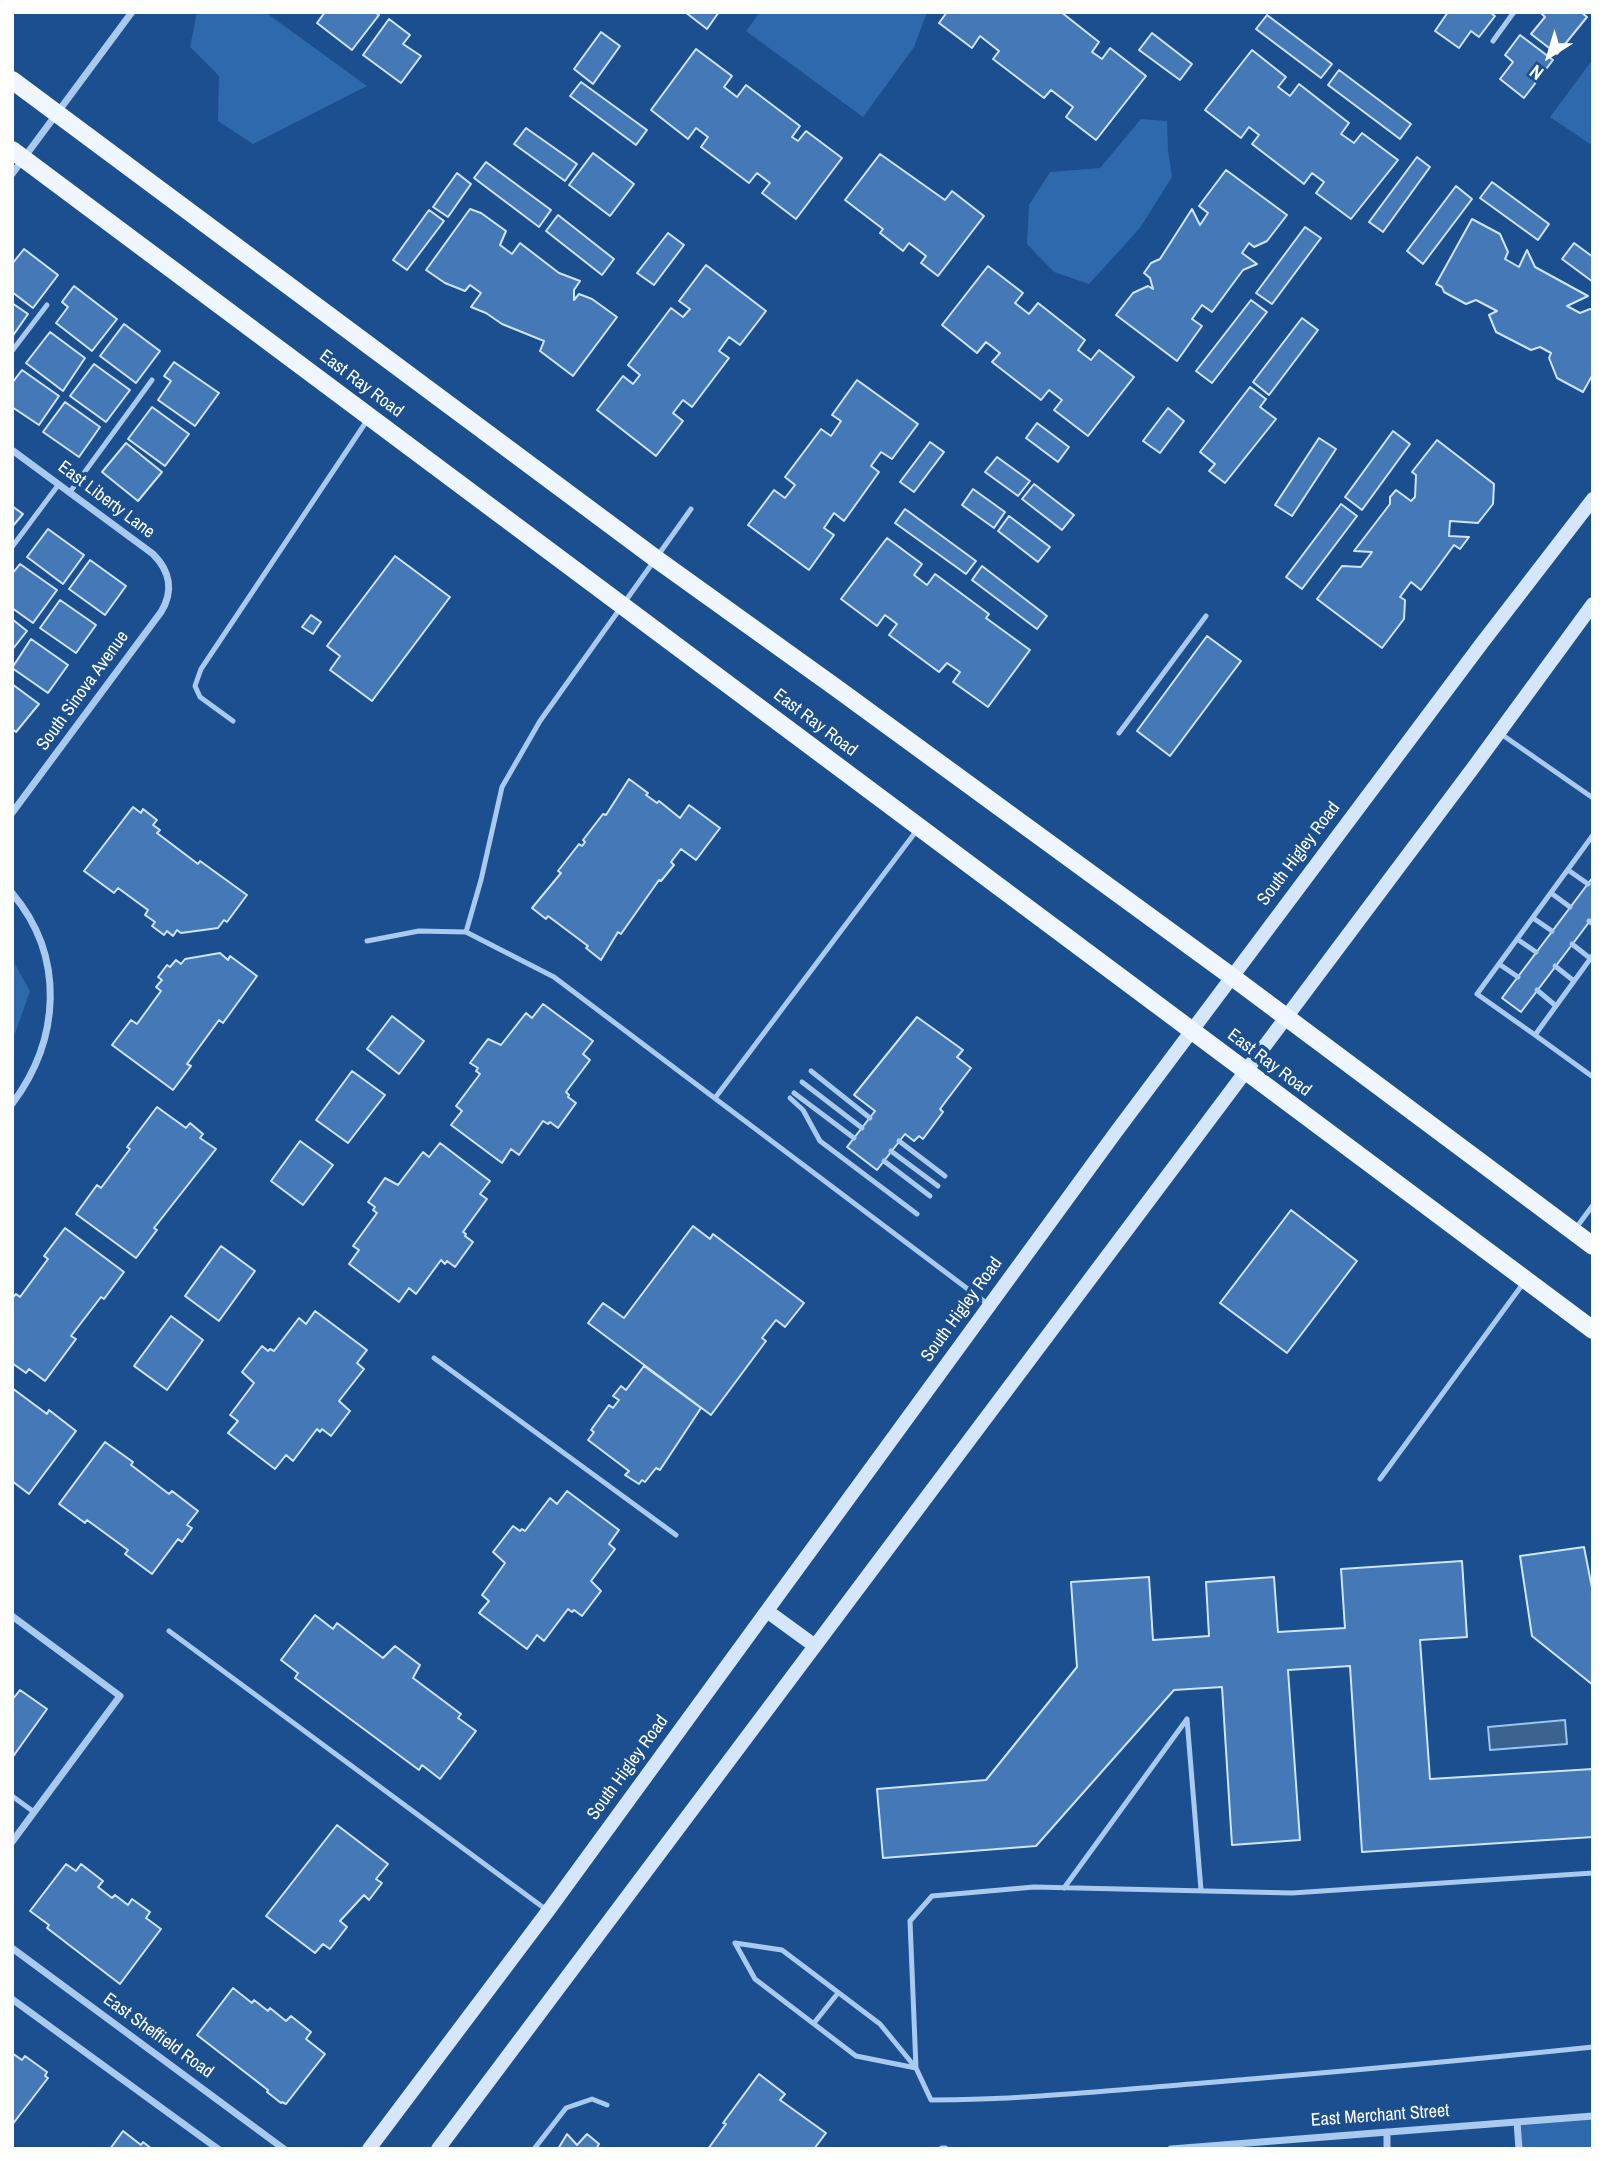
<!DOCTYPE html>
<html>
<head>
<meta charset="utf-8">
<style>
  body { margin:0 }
  #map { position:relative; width:1605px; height:2161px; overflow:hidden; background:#1b4f8f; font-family:"Archivo Narrow",sans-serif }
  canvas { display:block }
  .frame { position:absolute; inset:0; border:14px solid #fff; pointer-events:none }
  .north { position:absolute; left:1514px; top:21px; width:70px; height:70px; -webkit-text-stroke:5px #1b4f8f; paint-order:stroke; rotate:217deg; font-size:19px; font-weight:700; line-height:28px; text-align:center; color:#fff }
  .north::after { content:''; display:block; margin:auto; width:24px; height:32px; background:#fff; clip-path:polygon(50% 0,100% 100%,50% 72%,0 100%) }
</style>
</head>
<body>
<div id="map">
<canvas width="1605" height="2161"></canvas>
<div class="frame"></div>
<div class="north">N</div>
</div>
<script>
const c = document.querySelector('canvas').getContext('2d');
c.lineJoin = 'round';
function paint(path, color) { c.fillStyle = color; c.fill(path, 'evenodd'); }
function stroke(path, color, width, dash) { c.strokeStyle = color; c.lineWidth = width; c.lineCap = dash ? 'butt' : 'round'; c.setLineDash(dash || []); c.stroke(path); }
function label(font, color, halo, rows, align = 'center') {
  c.font = font + ' "Archivo Narrow",sans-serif'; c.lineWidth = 7; c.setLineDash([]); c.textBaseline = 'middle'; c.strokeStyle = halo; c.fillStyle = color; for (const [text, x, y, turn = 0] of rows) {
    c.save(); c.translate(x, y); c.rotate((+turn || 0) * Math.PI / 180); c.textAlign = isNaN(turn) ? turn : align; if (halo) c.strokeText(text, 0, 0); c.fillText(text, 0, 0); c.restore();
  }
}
paint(new Path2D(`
  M197,12h68l102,74 -114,58 -35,-23 1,-45 -29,-29z
  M760,12h167l-13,35 -51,70 -117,-86z
  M1593,59v87l-43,-29z
  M1141,119l26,2 1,29 4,27 -32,51 -51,56 -35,-12 -27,-28 2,-39 21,-33 50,-4z
  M12,959l18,32 -18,51z
  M1593,2116v33h-74l-2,-27z`), '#2e69ad');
const water = new Path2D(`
  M1565,1720l2,24 -77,6 -2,-23z`);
paint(water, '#3c6290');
stroke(water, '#9cc4f0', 2);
const building = new Path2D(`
  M325,12h49l5,3 -27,35 -35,-27z
  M685,12h34l-12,17z
  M947,12h114l38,30 -7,10 10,7 8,-11 36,28 -50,64 -30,-23 7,-10 -22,-17 -7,8 -51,-39 6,-8 -19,-15 -8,12 -33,-25z
  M1448,12h41l6,4 -16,21 -8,-6 -12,17 -24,-17z
  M1540,12h41l6,5 -30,37 -26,-20 14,-17z
  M1267,15l65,49 -11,14 -65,-49z
  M389,19l21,16 -7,9 18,12 -20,27 -38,-28z
  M601,32l19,14 -27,38 -19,-15z
  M1152,33l40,31 -12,16 -41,-30z
  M1520,35l33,25 -29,38 -24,-19 13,-17 -8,-7z
  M696,49l36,27 -8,11 13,10 9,-12 54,41 -8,11 6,4 8,-10 36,27 -46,61 -34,-26 8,-10 -13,-10 -8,10 -48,-36 7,-10 -12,-9 -8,11 -37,-29z
  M1252,50l34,27 -8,10 12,9 9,-12 50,39 -8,11 13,9 8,-10 36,27 -47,59 -35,-26 8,-11 -12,-9 -8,11 -52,-40 7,-9 -10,-8 -8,11 -36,-28z
  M1339,70l72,54 -11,15 -72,-54z
  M581,82l66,48 -11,15 -66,-49z
  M526,128l51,36 -12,17 -51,-37z
  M593,153l41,31 -24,32 -41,-31z
  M880,154l65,46 7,-9 32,25 -46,60 -17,-13 5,-7 -17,-13 -6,8 -23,-18 3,-4 -38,-29z
  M1417,157l13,10 -47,65 -14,-10z
  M486,162l65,48 -12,17 -65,-49z
  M1226,170l61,45 -20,26 -13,6 -5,-4 -7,10 15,11 -14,6 -31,42 -10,-7 -10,14 10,7 -25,35 -61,-46 17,-22 15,-7 5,3 -3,-11 -6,-5 7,-10 9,-4 32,-50 8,16 8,-12 -9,-7z
  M457,173l14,11 -23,33 -15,-10z
  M1492,182l57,42 -11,16 -58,-42z
  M1456,186l16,13 -49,65 -16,-13z
  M470,209l11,4 25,18 -6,14 12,9 8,-11 39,30 21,8 -6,9v10l5,-6 13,5 25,18 -44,59 -33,-25 4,-10 -42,-17 -16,-11 -15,-6 10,-14 -11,-8 -5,6 -20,-8 -19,-13z
  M429,210l15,11 -37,49 -14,-10z
  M558,215l56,44 -12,16 -56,-44z
  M1472,219l28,15 8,18 -3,7 14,8 8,-17 8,17 53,29 -21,10 13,7 10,-4 3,1v64l-10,18 -26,-14 -8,-20 2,-5 -11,-6 -9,3 -35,-18 -7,-17 8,-4 -21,-11 -10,4 -22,-12 -2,-5 -6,-3z
  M1305,227l16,11 -49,66 -16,-11z
  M668,233l16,12 -30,40 -17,-12z
  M1574,243l19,14v25l-31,-23z
  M24,249l34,26 -25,33 -21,-16v-28z
  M706,265l60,46 -26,34 -11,-8 -10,14 10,7 -37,49 -9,-7 -10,13 10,8 -27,35 -59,-46 26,-34 10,8 7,-9 -12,-10 43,-57 12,9 7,-8 -11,-8z
  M988,266l35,27 -8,10 14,11 9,-11 47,37 -7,10 13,10 8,-10 35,27 -46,59 -34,-26 8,-10 -13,-10 -8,10 -49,-38 8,-9 -14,-11 -9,11 -35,-28z
  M74,286l43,33 -25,32 -36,-28 12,-16 -6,-5z
  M1251,300l16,12 -55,71 -16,-12z
  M12,303l16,11 -16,23z
  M1302,318l16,12 -49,65 -16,-13z
  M124,324l36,27 -24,32 -36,-27z
  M50,332l35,26 -22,33 -37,-28z
  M174,362l45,31 -24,33 -37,-26 13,-19 -7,-5z
  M94,364l36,26 -24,32 -36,-26z
  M22,370l37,26 -20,29 -27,-18v-24z
  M857,380l61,44 -26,35 -11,-7 -10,14 8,6 -35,49 -10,-8 -10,15 10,7 -25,35 -61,-45 26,-35 11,8 10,-13 -10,-8 36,-48 10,7 10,-15 -9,-6z
  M1250,387l16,12 -6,8 16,12 -51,64 -16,-12 6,-7 -15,-12z
  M65,402l35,25 -21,30 -36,-25z
  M152,407l37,27 -24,32 -37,-27z
  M1168,408l16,13 -24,32 -17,-12z
  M1037,423l32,24 -11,15 -32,-24z
  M1393,431l17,13 -48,66 -17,-13z
  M1319,438l17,11 -44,67 -17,-11z
  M1437,440l57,44 -1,20 -15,19 -28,-2 -1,15 20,1 -9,12 -6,-4 -33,45 -10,-8 -11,15 5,3 -1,19 -22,29 -65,-49 25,-33 19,1 11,-15 -18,-1 36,-47v-7l6,-7 15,11 4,-4 1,-22 -4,-3z
  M930,442l14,10 -30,40 -14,-10z
  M126,443l36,29 -24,29 -36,-29z
  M997,457l33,24 -12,15 -33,-24z
  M1034,484l40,31 -12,15 -40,-31z
  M973,489l32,23 -11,16 -32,-23z
  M1341,504l16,12 -55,73 -16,-12z
  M12,506l11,8 -11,13z
  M905,509l71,52 -10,13 -71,-51z
  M1009,516l41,31 -12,15 -40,-31z
  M48,529l36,26 -21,29 -36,-27z
  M887,538l35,26 -8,11 13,10 8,-11 54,40 -3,4 44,32 -42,57 -35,-25 7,-10 -13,-9 -8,9 -50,-37 8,-11 -12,-9 -8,11 -36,-27z
  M395,556l55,41 -78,104 -42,-31 10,-14 -13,-10z
  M90,560l36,26 -21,29 -36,-26z
  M20,564l37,26 -24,33 -21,-15v-34z
  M982,566l65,50 -10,13 -65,-49z
  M60,600l36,25 -20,28 -36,-25z
  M311,615l10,7 -8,12 -11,-7z
  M12,619l15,12 -15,19z
  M1207,636l34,25 -71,95 -33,-25z
  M31,639l37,26 -20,28 -36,-25z
  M12,684l27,20 -23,28 -4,-3z
  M629,779l19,14 -2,2 11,8 2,-2 21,17 9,-13 31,23 -24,32 -15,-11 -10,13 3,3 -13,16 -2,-1 -38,54 -3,-2 -17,28 -15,-12 2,-2 -40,-30 -2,3 -14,-11 29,-35 -3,-2 21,-27 3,2 3,-4 -2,-2 20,-26 3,1z
  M133,807l8,6 2,-4 14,11 -4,5 7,5 -3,3 41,31 2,-3 47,34 -20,27 -3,-2 -6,8 -37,5 -4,-3 -4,6 -6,-5 -3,4 -12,-9 3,-4 -10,-7 3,-5 -30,-22 -4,5 -30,-22z
  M1593,877v40l-72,95 -19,-14z
  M220,953l8,7 2,-4 27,20 -34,47 -4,-3 -32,44 4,2 -18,24 -61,-45 19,-25 6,4 24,-33 -5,-4 6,-7 -4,-3 9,-12 3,2 6,-7 5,4 4,-5z
  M543,1004l50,37 -10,13 7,6 -24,32 3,3 -1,2 8,6 -18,25 -8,-6 -2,2 -5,-3 -24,34 -8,-6 -9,14 -51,-38 11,-14 -6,-5 24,-32 -4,-3 2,-3 -8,-5 18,-24 13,6 25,-32 6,5z
  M392,1016l32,25 -25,33 -32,-25z
  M917,1017l46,33 -6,7 14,11 -31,41 3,3 -20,27 -4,-3 -5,5 -9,-7 -28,36 -30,-23 28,-36 -21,-16z
  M352,1071l33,24 -37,48 -32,-23z
  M157,1107l29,21 4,-5 13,11 -3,4 16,11 -62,79 3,2 -21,28 -60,-44 21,-29 4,3 29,-39 -3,-2z
  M300,1141l33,24 -30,40 -32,-24z
  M440,1143l50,38 -10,13 7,5 -24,33 3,2 -1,2 8,6 -18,25 -8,-6 -2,3 -4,-4 -25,34 -7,-6 -10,14 -50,-38 10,-14 -6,-4 24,-33 -4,-3 2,-3 -7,-5 17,-24 13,7 25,-33 6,5z
  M1291,1210l66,51 -70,92 -67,-50z
  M693,1226l17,13 3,-5 91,69 -19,24 -9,-7 -14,18 4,3 -55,74 -123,-92 15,-20 21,15z
  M65,1228l59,44 -20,27 -3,-2 -30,39 5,3 -31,42 -16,-12 -3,4 -14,-10v-65l4,-4 4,3 28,-38 -4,-3z
  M221,1246l34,25 -36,50 -34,-25z
  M315,1311l52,39 -10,13 7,6 -25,32 11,10 -19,25 -9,-7 -2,3 -3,-3 -24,32 -7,-6 -11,14 -47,-36 10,-12 -8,-6 24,-32 -12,-11 20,-26 6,5 2,-2 4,2 25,-33 7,6z
  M171,1316l32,24 -36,50 -33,-24z
  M644,1366l57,42 -41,62 -4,-2 -11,14 -3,-2 -3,4 -14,-9 4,-4 -41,-31 6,-8 -3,-2 18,-25 4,3 6,-8 -6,-4 8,-10 5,4z
  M12,1388l35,26 2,-4 27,21 -47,63 -17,-13z
  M105,1442l28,20 -2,3 38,29 3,-3 26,20 -11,14 5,3 -10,14 -4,-3 -26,35 -27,-20 3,-4 -41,-30 -2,3 -26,-19z
  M567,1491l52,39 -10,14 6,5 -24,32 10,10 -19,25 -8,-6 -2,2 -4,-3 -24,32 -7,-6 -10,14 -48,-36 10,-12 -7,-6 23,-32 -12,-11 20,-26 7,5 2,-2 3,2 25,-33 7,6z
  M1584,1547l9,46v92l-61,-49 -12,-80z
  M1462,1561l5,76 -47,3 10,139 163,-10v68l-231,15 -12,-186 -62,4 12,170 -68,5 -10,-158 -48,3 -138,156 -153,12 -6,-69 109,-9 91,-113 -6,-85 78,-5 4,63 56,-4 -3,-54 68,-5 4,55 67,-4 -4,-59z
  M315,1615l18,14 4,-6 46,35 12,-12 25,19 -7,13 48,36 -3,4 18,13 -36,48 -18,-14 -3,5 -124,-92 3,-5 -17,-13z
  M20,1690l27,19 -35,49v-58z
  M337,1825l51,39 -12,15 6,4 -13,17 -5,-5 -24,26 7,6 -17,22 -7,-5 -8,9 -49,-37z
  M66,1864l10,7 5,-7 22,17 -5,6 14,11 3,-3 13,10 4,-6 18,13 -4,6 15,11 -41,55 -73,-56 2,-3 -19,-14z
  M233,1988l19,15 2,-3 14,11 2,-3 16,13 5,-5 20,16 -5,7 19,15 -39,50 -4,-2 -1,1 -14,-11 1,-2 -71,-55z
  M12,2053l10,7 3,-4 22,16 -2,4 3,2 -36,47z
  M759,2074l26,20 -5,6 46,33 -12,16h-106l18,-25 -3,-1z
  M123,2131l18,14 2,-3 9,7h-42z
  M567,2134l10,11 10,-11 12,10 -3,5h-38z`);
paint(building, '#4478b7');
stroke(building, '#cfe3fa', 2);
stroke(new Path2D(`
  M1493,41l21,-29
  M12,351l35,-46
  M70,492l82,-112
  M12,547l47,-63
  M233,721l-33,-24 -5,-11 6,-17 167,-250
  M1119,733l87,-117
  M1501,734l92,64
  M1568,870l20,14
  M1551,893l19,14
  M1533,918l19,13
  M1589,921l4,3
  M466,932l15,-52 21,-93 38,-66 151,-212
  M1517,939l19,13
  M367,941l52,-10 47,1 88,45 435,328
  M1572,944l19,15
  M1593,955l-58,80 58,42
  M1499,964l19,13
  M1555,966l19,15
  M1537,990l19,16
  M1535,1035l-58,-41 116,-159
  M811,1071l59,47
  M802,1082l60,46
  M794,1093l60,45
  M715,1098l202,-268
  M790,1098l13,12 17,31 97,73
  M899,1141l46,35
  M891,1151l47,35
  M884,1161l46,35
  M1576,1228l17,-23
  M434,1358l242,177
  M1380,1479l145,-198
  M169,1631l379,280
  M12,1796l22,16
  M1064,1888l123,-169 14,171
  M735,1943l47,7 98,74 36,44 15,32c87,0 173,-9 260,-16 134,-11 268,-23 402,-37
  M735,1943l20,36 101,77 60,12
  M814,2023l24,-30
  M916,2068l-6,-147 22,-25 102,-9 258,6 301,-20
  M534,2149l32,-41 26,-9 15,6`), '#a9c9ee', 5);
stroke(new Path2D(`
  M12,174l120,-162
  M12,450l141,104c17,17 21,37 8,58l-149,201
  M12,893c54,64 48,147 0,211
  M12,1616l108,80 -108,146
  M12,1948l272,201
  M12,1999l206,150
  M1517,2122l2,27
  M1387,2132v17
  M942,2149h3
  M1171,2149l422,-33`), '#a9c9ee', 7);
stroke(new Path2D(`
  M767,1611l48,35
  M369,2149l179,-238 568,-779 366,-489 111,-144
  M438,2149l1035,-1381 120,-164`), '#d6e6fa', 14);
stroke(new Path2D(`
  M12,80l643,478 180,129 396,289 362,270
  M12,150l1581,1180`), '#f0f6ff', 18);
label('18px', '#fff', '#1b4f8f', [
  ["East Ray Road",361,384,37],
  ["East Liberty Lane",106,500,37],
  ["South Sinova Avenue",83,691,-54],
  ["East Ray Road",815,723,37],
  ["South Higley Road",1299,854,-53],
  ["East Ray Road",1269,1063,37],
  ["South Higley Road",962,1310,-54],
  ["South Higley Road",628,1768,-54],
  ["East Sheffield Road",158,2036,36],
  ["East Merchant Street",1380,2116,-4]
]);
</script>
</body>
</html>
